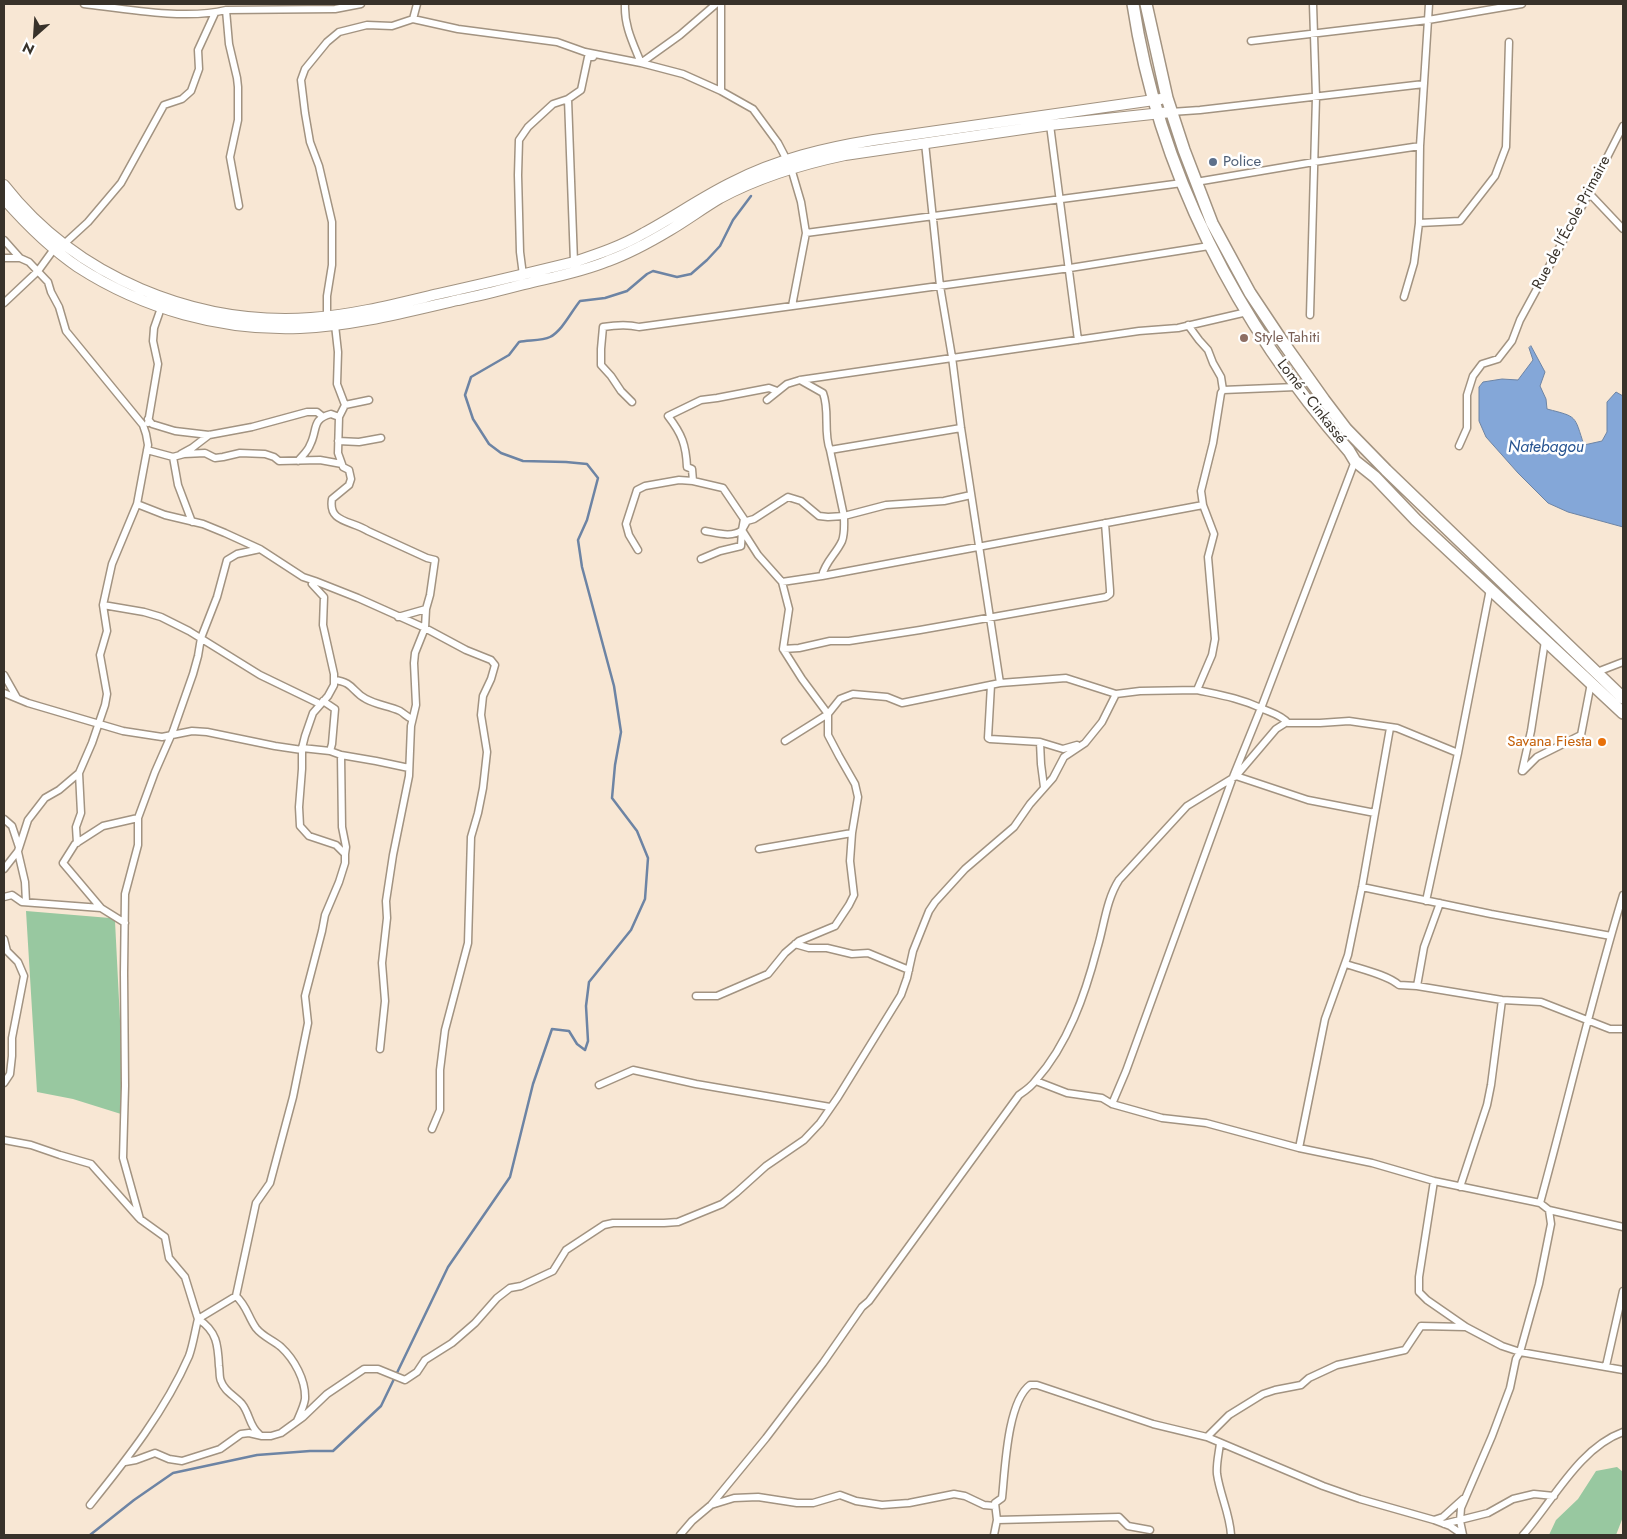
<!DOCTYPE html>
<html>
<head>
<meta charset="utf-8">
<style>
  body { margin:0 }
  #map { position:relative; width:1627px; height:1539px; overflow:hidden; background:#f8e7d4; font-family:Jost,sans-serif }
  canvas { display:block }
  .frame { position:absolute; inset:0; border:5px solid #38322a; pointer-events:none }
  .north { position:absolute; left:10px; top:10px; width:50px; height:50px; -webkit-text-stroke:4px #fff; paint-order:stroke; rotate:206deg; font-size:14px; font-weight:700; line-height:20px; text-align:center; color:#38322a }
  .north::after { content:''; display:block; margin:auto; width:18px; height:22px; background:#38322a; clip-path:polygon(50% 0,100% 100%,50% 72%,0 100%) }
</style>
</head>
<body>
<div id="map">
<canvas width="1627" height="1539"></canvas>
<div class="frame"></div>
<div class="north">N</div>
</div>
<script>
const c = document.querySelector('canvas').getContext('2d');
c.lineJoin = 'round';
function paint(path, color) { c.fillStyle = color; c.fill(path, 'evenodd'); }
function stroke(path, color, width, dash) { c.strokeStyle = color; c.lineWidth = width; c.lineCap = dash ? 'butt' : 'round'; c.setLineDash(dash || []); c.stroke(path); }
function label(font, color, halo, rows, align = 'center') {
  c.font = font + ' Jost,sans-serif'; c.lineWidth = 5; c.setLineDash([]); c.textBaseline = 'middle'; c.strokeStyle = halo; c.fillStyle = color; for (const [text, x, y, turn = 0] of rows) {
    c.save(); c.translate(x, y); c.rotate((+turn || 0) * Math.PI / 180); c.textAlign = isNaN(turn) ? turn : align; if (halo) c.strokeText(text, 0, 0); c.fillText(text, 0, 0); c.restore();
  }
}
paint(new Path2D(`
  M26,911l84,7 5,3 7,139 -1,54 -48,-15 -36,-7z
  M1617,1467l6,5v45l-7,18h-67l7,-15 22,-21 18,-28z`), '#98c8a0');
const water = new Path2D(`
  M1531,346l14,26 -5,14 6,13 1,10c31,8 27,6 37,36l18,-4 5,-9v-30l9,-10 7,4v131l-55,-15 -20,-9 -30,-30 -32,-36 -7,-16v-34l4,-5 19,-3 16,1 15,-20 -4,-12z`);
paint(water, '#84a7d8');
stroke(water, '#6d84a4', 1);
stroke(new Path2D(`
  M90,1535l44,-35 39,-27 84,-18 53,-4h23l48,-45 67,-139 62,-90 23,-93 19,-55 17,2 8,13 8,6 3,-9 -2,-35 3,-24 42,-52 14,-31 3,-41 -11,-27 -25,-33 3,-33 6,-33 -7,-46 -32,-119 -4,-27 9,-20 11,-42 -11,-14 -21,-2 -43,-1 -22,-8 -12,-9 -16,-25 -8,-24 6,-18 38,-22 10,-13c9,-2 23,-1 31,-5 12,-6 21,-25 30,-36l25,-3 22,-7 20,-17 6,-3 24,6 14,-3 16,-14 13,-14 13,-26 18,-24`), '#6d84a4', 2.5);
const minor = new Path2D(`
  M84,4c41,5 102,16 142,6l109,-1 26,-5
  M625,4c-1,22 8,39 16,59
  M721,4v87l32,18 25,34 13,25 10,34 5,31 -14,73
  M226,10l3,34 8,34 1,9v33l-8,37 9,49
  M413,19l4,-15
  M1251,41l177,-21 94,-16
  M641,63l42,11 38,17
  M568,99l6,163
  M1171,112l29,-2 224,-26
  M1050,125l28,215
  M925,143l15,143 12,71 9,71 39,255
  M1196,182l118,-20 106,-16
  M1589,193l34,36
  M1419,223l41,-2 35,-45 11,-29 3,-105
  M806,233l376,-50
  M4,240l16,18 9,4 19,20 3,10 8,15 7,24 77,94 3,9 2,11 -11,59 -25,60 -9,41 4,26 -7,24 7,39 -2,11 -13,38 -13,30 -20,17 -14,8 -17,22 -10,31 -14,18
  M64,244l24,-22 33,-39 43,-78 18,-6 9,-8 8,-22 -1,-19 17,-37
  M4,258h16
  M523,275l-3,-23 -2,-77 1,-35 9,-13 25,-23 15,-5 13,-9 7,-33h5
  M1404,297l10,-34 5,-40 1,-77 9,-142
  M4,303l34,-32 16,-22
  M1310,315l6,-218 -3,-93
  M327,316v-20l5,-31v-43l-13,-56 -9,-24 -5,-29 -4,-33 4,-11 22,-27 12,-10 28,-7 25,1 21,-7 45,10 99,13 28,10 56,11 39,-28 36,-31
  M335,325l3,27 -1,32 8,21 -6,12 -1,36 5,14 6,3 2,9 -2,6 -17,14c-4,24 19,21 36,32l59,27 8,2 -5,35 -4,14 -1,19 -10,25 -1,10 2,42 -5,21 -2,50 -16,79 -7,46 1,17 -5,45 3,38 -5,48
  M1188,325l11,15 9,10 5,13 8,14 2,13
  M800,380l23,13c7,18 0,39 7,57
  M767,400l20,-16 13,-4 339,-49 39,-3 69,-16
  M632,402l-11,-11 -10,-15 -10,-11v-16l2,-22c13,-2 24,-3 36,0l431,-59 139,-22
  M345,405l24,-5
  M148,419l4,5 23,7 34,4 43,-8 55,-15h10l5,4
  M148,423l10,-59 -5,-23 1,-13 7,-20
  M338,441l21,1 22,-4
  M1459,446l8,-18v-33l6,-19 9,-12 16,-5 14,-18 8,-21 69,-127 34,-67
  M147,450l26,7 11,-3 21,-1 10,5 8,-1 17,-4 25,1 9,3 5,4 41,-1 22,4
  M181,454l11,-6 17,-13
  M173,457l5,28 14,37
  M298,461c4,-5 10,-10 12,-16 8,-15 1,-26 21,-31l8,3
  M693,481l-1,-12 -5,-2c-1,-22 -5,-33 -19,-51l33,-16 16,-2 52,-10 8,3
  M705,531c12,2 27,7 37,-1
  M638,550l-9,-15 -3,-11 11,-34 8,-4 34,-6 14,1 30,7 21,31 -2,11 16,25 24,27 7,27 -6,40 19,30 26,35v21l11,21 16,28 3,13 -6,36 -2,28 4,34 -5,10 -14,21 -36,15 -14,12 -17,21 -51,22h-21
  M701,559l19,-8 21,-5 1,-16 5,-9 7,-2 34,-22 13,4 18,15 9,1 16,-1 42,-11 58,-4 27,-6
  M822,576l381,-71
  M315,581l43,17 67,30 41,22 25,10 4,5 -4,14 -8,17 -2,19 6,37 -4,36 -5,25 -7,24 -3,106 -23,87 -5,40v40l-8,19
  M782,582l40,-6c3,-14 14,-22 20,-35 3,-8 2,-17 2,-25l-14,-66 131,-22
  M103,605l41,7 17,5 28,14 71,44 60,29
  M398,617l28,-8
  M783,649l16,-1 31,-7h19l71,-11 186,-33 4,-3v-4l-5,-67
  M1597,672l26,-10
  M4,675l13,23
  M334,680c20,2 18,12 32,19 11,6 23,7 34,12 5,3 7,6 12,8
  M991,685l-3,53 2,1 50,3 23,7 14,-4
  M1197,690c23,5 42,8 64,18 10,5 19,6 27,15h32l29,-2 48,7 61,25
  M4,693l24,10 95,28 39,6 30,-6 15,1 68,14 27,4
  M323,701l12,8 -3,35 -2,7
  M785,741l43,-27 12,-15 13,-5 34,3 15,6 98,-20 66,-5 50,16
  M1040,742l1,22 3,23
  M302,748l28,3 11,4 35,6 33,7
  M341,755l1,72 4,20 -1,7
  M1522,771l9,-40 14,-90
  M1523,771l14,-14 44,-22 10,-52
  M1236,776l72,24 67,13
  M138,818v27l-13,49 -1,79 1,113 -2,72 17,61 25,18 4,21 16,19 13,42c19,12 20,26 21,47 1,5 0,11 2,15 3,10 14,15 21,23 8,10 7,22 17,30
  M4,819l8,7 7,21
  M77,843l-1,-16 5,-14 -2,-40
  M759,849l93,-16
  M18,852l7,30 1,20
  M1362,887l129,27 120,22
  M4,897l8,-2 10,7 79,6 -38,-45 12,-19 28,-18 35,-8 17,-46 18,-41 20,-57 5,-18 3,-18 16,-41 10,-37 10,-6 23,-5
  M1426,901l32,-148 32,-164
  M101,908l24,15
  M4,939l3,12 11,11 6,14 -12,62v18l-2,18 -6,9
  M795,944l14,4h18l25,6 16,-1 41,17
  M1346,964c15,5 42,11 53,21l18,1 85,14 39,2 69,27h13
  M1417,986l7,-39 16,-44
  M1036,1081l31,12 35,5 10,6 50,14 44,5 93,25 73,15 62,18 106,22 9,7 74,17
  M599,1085l34,-15 63,14 134,23
  M1112,1104l14,-33 107,-294 30,-74 92,-242
  M4,1140l27,5 29,10 31,9 48,54
  M1299,1148l26,-129 23,-64 14,-68 28,-159
  M1434,1181l-15,96v15l8,8 39,27 36,19 18,6 103,18
  M1460,1187l27,-82 4,-20 11,-85
  M1540,1203c28,-102 52,-206 83,-308
  M236,1296c11,10 12,21 20,32 7,9 17,12 25,19 13,12 25,33 24,52 -1,7 -5,15 -8,22
  M1606,1366l17,-75
  M1207,1437l22,-22 34,-21 12,-4 26,-5 8,-7 28,-13 68,-15 16,-24 44,1
  M1220,1443c-1,10 -4,21 -3,31 3,21 13,40 14,61
  M125,1462l11,-2 19,-7 14,6 13,2 38,-12 21,-15 8,-1 13,3h9l10,-3 22,-16 24,-23 37,-25h14l27,11 12,-8 8,-12 27,-17 23,-20 22,-25 13,-10 11,-2 32,-15 13,-21 38,-25 9,-2h51l14,-1 44,-18 14,-11 30,-27 38,-26 16,-17 18,-26 63,-102 6,-17 6,-27 16,-40 6,-9 30,-33 49,-42 16,-23 23,-26 11,-21 21,-14 17,-21 14,-28 24,-3 57,-1 15,-35 3,-16 -7,-82 6,-23 -11,-29 -2,-14 12,-48 8,-50 2,-3 73,-3
  M90,1505c37,-46 75,-94 99,-149 4,-11 6,-25 9,-37l38,-23 20,-93 14,-20 23,-86 15,-74 -3,-27 17,-65 3,-16 14,-33 6,-19v-9l-9,-9 -27,-9 -9,-10 -1,-19 3,-38v-21l3,-12 8,-23 15,-17 6,-11v-11l-11,-49 1,-28 -12,-13 3,-3 -12,-4 -43,-28 -35,-16 -22,-9 -38,-9 -28,-11
  M711,1505l23,-7 24,-1 39,6h16l27,-8 16,6 26,4 27,-2 45,-9 11,2 19,9 11,1v-3
  M997,1520l122,-3 9,9 22,4
  M1434,1520l9,-3 20,-18
  M1444,1524l44,-11 25,-14 21,-5 20,2
  M680,1535l12,-14 19,-16 55,-67 57,-75 39,-56 7,-6 150,-206c6,-4 13,-9 17,-15 32,-36 49,-85 61,-131 7,-22 9,-49 22,-69l68,-74 49,-30 40,-47 11,-7
  M994,1535l3,-15 -2,-17 7,-5c3,-27 5,-96 28,-113h7l116,39 54,13 116,49 37,13 74,21 16,6 13,9
  M1463,1535l-3,-14 1,-13 31,-72 18,-48 6,-29 4,-7 19,-68 12,-60 -2,-14
  M1523,1535c30,-34 56,-87 100,-103`);
const primary = new Path2D(`
  M4,185c72,92 191,141 307,133 43,-3 85,-14 127,-24 45,-10 91,-21 136,-32 24,-8 48,-16 70,-29 30,-16 58,-36 89,-51 45,-23 92,-34 141,-42l287,-41
  M4,199c22,25 46,49 74,68 65,42 144,64 222,61 53,-2 106,-16 158,-28 25,-5 50,-12 75,-18 26,-6 51,-11 75,-21 22,-8 42,-19 62,-31 17,-10 33,-22 50,-32 39,-21 82,-34 125,-43l205,-30 121,-13`);
const trunk = new Path2D(`
  M1133,4c25,166 105,321 216,447l6,10 20,16 41,43 207,193
  M1146,4l21,94 17,52 28,73 38,70 32,48 42,59 22,29 40,41 237,228`);
stroke(minor, '#a29381', 9);
stroke(primary, '#a29381', 12);
stroke(trunk, '#a29381', 14);
stroke(minor, '#fff', 6);
stroke(primary, '#fff', 10);
stroke(trunk, '#fff', 11);
for (const [x, y, r, color] of [
  [1213,162,5,"#5c6f8a"],
  [1244,338,5,"#8d6e63"],
  [1602,742,5,"#e8710a"]
]) { const dot = new Path2D(); dot.arc(x, y, r, 0, 2 * Math.PI); c.fillStyle = color; c.fill(dot); stroke(dot, '#fff', 2); }
label('15px', '#4e5e75', '#fff', [
  ["Police",1223,162]
], 'left');
label('15px', '#38322a', '#fff', [
  ["Rue de l'École Primaire",1572,223,-62],
  ["Lomé - Cinkassé",1311,402,52]
]);
label('15px', '#785e54', '#fff', [
  ["Style Tahiti",1254,338]
], 'left');
label('15px', '#c56008', '#fff', [
  ["Savana Fiesta",1592,742]
], 'right');
label('italic 16px', '#265390', '#fff', [
  ["Natebagou",1546,448]
]);
</script>
</body>
</html>
